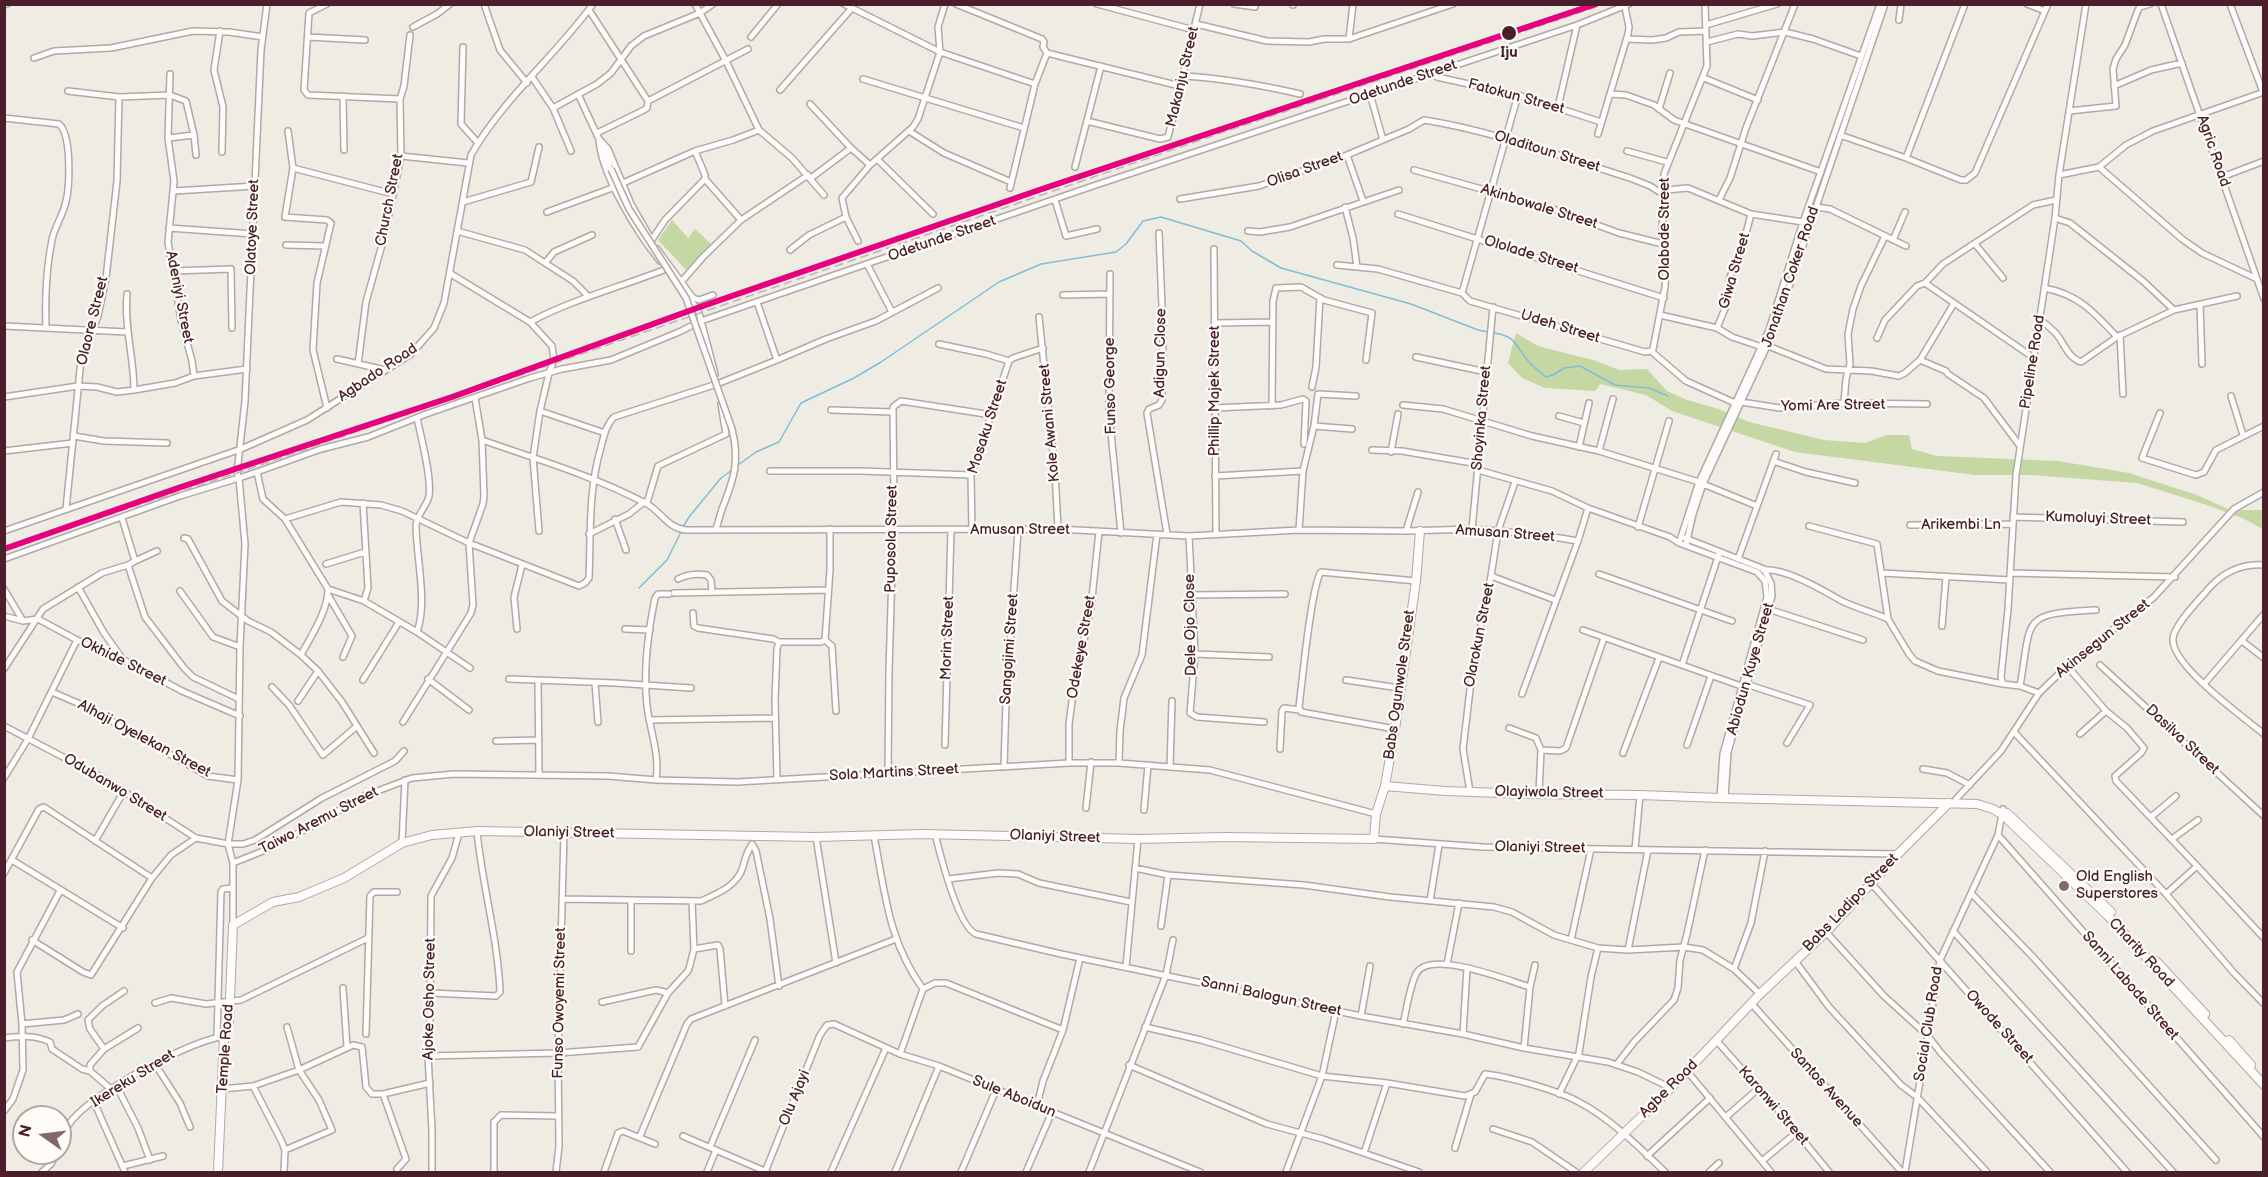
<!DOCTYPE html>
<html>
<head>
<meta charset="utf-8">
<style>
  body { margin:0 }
  #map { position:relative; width:2268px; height:1177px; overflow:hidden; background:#efece3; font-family:"Balsamiq Sans",sans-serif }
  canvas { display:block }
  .frame { position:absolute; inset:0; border:6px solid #4a1f2b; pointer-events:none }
  .north { position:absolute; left:12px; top:1105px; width:60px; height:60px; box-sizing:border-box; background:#fdfcf7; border:2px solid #b5a4a5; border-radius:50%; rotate:284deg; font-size:16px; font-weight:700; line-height:24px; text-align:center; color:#4a1f2b }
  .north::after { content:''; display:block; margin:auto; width:21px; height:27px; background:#84676b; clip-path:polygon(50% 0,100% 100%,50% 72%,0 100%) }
</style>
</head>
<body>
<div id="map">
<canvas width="2268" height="1177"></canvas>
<div class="frame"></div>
<div class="north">N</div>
</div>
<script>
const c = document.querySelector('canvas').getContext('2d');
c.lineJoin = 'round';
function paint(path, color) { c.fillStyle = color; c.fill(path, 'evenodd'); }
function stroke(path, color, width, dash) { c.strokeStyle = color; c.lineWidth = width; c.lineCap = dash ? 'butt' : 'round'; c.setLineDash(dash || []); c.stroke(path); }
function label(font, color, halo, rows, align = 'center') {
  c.font = font + ' "Balsamiq Sans",sans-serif'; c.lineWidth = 4.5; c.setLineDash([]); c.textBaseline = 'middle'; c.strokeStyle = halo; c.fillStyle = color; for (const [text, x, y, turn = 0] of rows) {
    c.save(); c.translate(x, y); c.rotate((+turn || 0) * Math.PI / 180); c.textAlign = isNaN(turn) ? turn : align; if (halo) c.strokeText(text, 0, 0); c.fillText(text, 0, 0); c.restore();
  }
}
paint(new Path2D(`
  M672,220l16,18 7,-9 16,15 -25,26 -28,-30z
  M1516,333l22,13 55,14 26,10 28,-1 20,22 20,9 32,9 30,13 75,18 41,3 21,-8h23l3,14 25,7 121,5 71,12 68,22 33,15h33v19l-21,-11 -38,-14 -67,-21 -106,-8h-56l-180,-23 -123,-41 -26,-16 -46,-11 -5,7 -50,-3 -23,-10 -14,-15z`), '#c5d7a3');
stroke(new Path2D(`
  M1494,333c19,3 20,8 30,23 6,8 14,15 22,21l7,-2 11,-7 16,-2 35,19 34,3 19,8
  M738,465l18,-13 23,-10 22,-39 53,-25 27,-16 118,-80 42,-18 75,-12 10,-8 17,-23 18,-4 80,24 11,10 29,17 130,36 67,26 11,2
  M683,527l6,-10 32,-39 11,-8
  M639,588l28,-28 14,-28`), '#82bdd6', 1.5);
const street = new Path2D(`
  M267,4l-6,46 -16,351 -8,72 2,5 18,-6 6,27 22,20 43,70 36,12 53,31 53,36
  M327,4l-18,9 -5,77 4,5 92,4
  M484,4l16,46 27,33
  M695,4l31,57 33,69 33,28 32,37
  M844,4l96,48 95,32
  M956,4l86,35 2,3 -1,5 4,6
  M1097,4l97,26
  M1234,4l21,3
  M2027,4l18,7
  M2161,4l103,295
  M2230,4l33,88
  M4,5l3,-1
  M1293,5v-1
  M589,10l59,91 -1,7 -3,2 -47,23
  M1899,20l2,-16
  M1196,24l71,17 42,1 15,-3h25l104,-35
  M1706,25l71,-21
  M413,27l24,-13 13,-10
  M220,31l-6,39 9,37 -1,45
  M308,37l57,3
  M751,37l27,-33
  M1349,39l4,-35
  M1627,39l25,1 14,-2 13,-6 27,-1
  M1707,42l31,-8 14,2 33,-4 28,7 48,17
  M463,47l-2,77 17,19
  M34,58l20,-7 57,-3 82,-17 36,1 34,5
  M1432,73l5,4 81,18 83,27
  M170,74l-2,64 6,43 -6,61 13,78 11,41 2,15
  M1182,76c40,2 79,9 118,18
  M532,77l21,31 18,43
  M1704,78l54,22
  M863,79l161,49
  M2114,86l37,-16 31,-7
  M780,90l71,-81
  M68,91l51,6 51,-2 16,6 8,34 2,20
  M578,94l20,43
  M1370,94l13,46
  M1610,94l16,1 28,10 20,15 147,52
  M1518,95l-56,198 8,8 175,51 6,-1
  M343,96l1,54
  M648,101l100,-52
  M810,104l41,44 19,17
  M1558,107l19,-82
  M553,108l44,-24 14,-11 20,-27 13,-10 56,-23 13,-9
  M1659,109l11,-36
  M2069,111l47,-5 -3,-37 3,-10 9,-14 13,-35 2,-3 10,-3
  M4,118l55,6c13,11 11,65 6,81 -3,12 -11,23 -13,35 -6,29 -7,59 -6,88
  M1087,121l73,18 8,-2 32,-133
  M288,131l5,37 -8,49 42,3 4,3 -14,60 -4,67 14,58
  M909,131l35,22 67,29
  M1598,134l30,-100 1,-7 -4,-20
  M1840,135l66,23 55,22h5l9,-7 73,-169
  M168,138l26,-3
  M602,145l7,20
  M1627,151l40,11
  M1347,155l16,46
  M401,156l67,7
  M1906,158l59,-154
  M877,159l56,55
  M1075,167l26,-101
  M2099,167l83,72 20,14 55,26
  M293,168l100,26
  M1414,170l142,40 63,23 44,11
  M2059,175l40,-8 27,-22 27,-14 111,-39
  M2222,177l42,-16
  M811,178l40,-30
  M705,179l36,41
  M623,183l72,-32 38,-11 26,-10
  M1010,188l25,-104 12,-31 133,33
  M1666,190l22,-2 63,26 52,8
  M174,191l81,-5
  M1180,199l79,-13 88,-31 62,-26 15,-9c70,11 138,37 206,58l20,8 16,10
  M1055,200l11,36 31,-7
  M1719,200l11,-22 16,-50 49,-124
  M463,202l68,-20 8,-35
  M1345,207l8,31 4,29
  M1816,207l14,2 76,37
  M547,212l68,-25
  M1398,214l266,84
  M2055,218l15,5 73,58 31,29
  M169,228l84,6
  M457,231l68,19 48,31 15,15
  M1248,231l12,1 30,-5 109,-37
  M1159,233l4,99 -1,68 -3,5 -10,4 -2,4 20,121
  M651,239l-20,-35 -23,-55 -9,-10c2,35 38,94 61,122
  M1893,240l12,-28
  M651,241l14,-21 40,-41v-4l-10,-24
  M858,241l-12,-24 -4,-19 28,-33 43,-38 5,-8 22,-67 -2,-25 7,-23
  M1975,244l28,34
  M286,245l38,1
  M657,249l36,49 6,2 14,-5
  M1214,249l2,285
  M790,250l19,-15 37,-18
  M546,262l8,-10 38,-17
  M867,264l25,48
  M1337,265l41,4 84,24
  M173,271l58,-2 1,59
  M451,274l79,48 22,24 2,14 -5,13 -9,38 -7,47 6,73
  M1110,274l-1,139 12,120
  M682,281l21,-24 38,-37 67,-45
  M1925,283l109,75
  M2044,288c34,6 50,24 73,49
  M127,294c-3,33 7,64 7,96
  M685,295l11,12 3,6 16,61
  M1063,295l47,-1
  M757,302l20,58
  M2200,305l2,59
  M1660,315l57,13 15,9 27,9
  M1039,317l16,154 3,58
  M2040,319c6,6 13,10 18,17 7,10 11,22 23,26l36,-25 57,-27 63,-14
  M530,322c43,-23 91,-35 136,-53
  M1216,323l57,-1
  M4,326l123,6
  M1717,328l9,-22 4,-29 11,-24 10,-39
  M2120,335l3,59
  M1877,338l8,-18 32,-34 8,-3 18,-19 90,-59 23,-5
  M939,344l47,10 23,7 4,-3 30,-10
  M1768,346l58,23 45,2 28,5 6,-3 15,-13 33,-55
  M1651,351l2,-2 12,-62 1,-22 -4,-38 4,-37 -2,-16 43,-108 -2,-62
  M1651,351l35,30 49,22
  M1416,357l70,15
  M337,359l48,11
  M1920,360l26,11 2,3 36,24 36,48
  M358,364l8,-62 19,-68 16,-78 -1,-57 4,-13 6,-51
  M1312,387l4,-20 4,-69
  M2231,396l12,39
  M4,397l74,-11 19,1 20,5 17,-2 41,-7 19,-7 53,-7
  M1741,402l39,6 64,-5 83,1
  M1844,403l2,-24 4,-15 -2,-30 5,-25 8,-23 24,-50
  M1403,405l40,4 89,27 67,15 100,31
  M1272,406l1,-105 3,-13 25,-1 23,13 48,13 -6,47
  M1214,408l67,-3 22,-6 3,2 -2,43
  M831,410l61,2
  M540,411l65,22
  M2160,413l-18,45 54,17 8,-3 12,-22 48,-24
  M1559,416l25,7
  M1314,426l38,3
  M74,436l30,5 63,2
  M482,440c54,19 112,36 163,63 17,8 20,24 41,27l372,-1 131,7 110,-6 107,1 66,-2 63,5 43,7
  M1579,447l10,-44
  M1372,450l30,1 76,13
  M4,451l69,-8
  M1599,451l14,-52
  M1391,452l7,-38
  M1773,461l33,11 49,11
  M1478,470l74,21 36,17 82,29 9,6 78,29 8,9 2,16 -44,157 -3,44
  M770,471h91l110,4
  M257,472l64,-23 47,-12 58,-23 104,-36 32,-9 49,-9 68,-28 22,-11 389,-134 487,-162 52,-21
  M1215,476l88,-5
  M1703,484l54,22
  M363,503l5,85 -4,13
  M647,503l11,-37 68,-32 -5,-30
  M66,509l15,-149 17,-44 8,-38 11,-97 2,-84
  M2013,517l170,5
  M122,518l13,43 -7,4 17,52 39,51 9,9 46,22
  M285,519l56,-17 40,3 21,6 67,32 110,43 6,-3 4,-5c2,-46 -1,-86 12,-131 3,-11 5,-22 13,-30l103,-33 60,-24 49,-21 50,-18 62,-33
  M615,519l11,31
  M1910,525l102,-1
  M1809,526l68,18 11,75 21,35 6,7 23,10 65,13
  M1638,527l31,-106
  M716,529l6,-20
  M830,529v41l-5,70 7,6 4,65
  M1472,529l21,-222
  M972,530l-1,-55 38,-114
  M1299,530l4,-59 11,-45 4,-32 38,2
  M4,531l237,-82 66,-29 104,-66 23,-26 10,-25 27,-148c32,-56 84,-99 122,-151
  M1406,531l12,-39
  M589,534l40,-20 15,-12
  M1189,536l6,118 -5,59 7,4 67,5
  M184,538l4,1 34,62 26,20 23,11 30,23 17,16 24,31 32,51
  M1685,538l79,31 7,14 1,13 -44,156 -3,46
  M1679,543l20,-61 70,-152 34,-108 77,-218
  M1686,545l7,-31 10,-30 71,-153 111,-327
  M4,559l176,-63 59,-18 6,66 -5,103 -2,133 -10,64 5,19v62
  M1738,559l38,-105
  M135,561l22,-10
  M326,564l39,-12
  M2264,565c-25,-2 -45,10 -60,29 -8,9 -31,33 -31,45 -2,26 70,78 91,95
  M1763,570c22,-2 58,19 77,30 15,8 33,12 48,19
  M1882,573l128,7
  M2010,573l165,4
  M1599,574l133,47
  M1491,576l64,24
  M678,579c10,-5 18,-6 29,-4l4,5 1,12
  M78,587l26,46 17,24
  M4,589l19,32
  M180,591l33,46 27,10
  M674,593l154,-3
  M328,595l24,41 -9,21
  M1191,595l94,-1
  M1768,609l95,31
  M693,613l1,13 4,2 75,11 6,3h42l4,-2
  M4,616l19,5 15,-2 39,21 45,19 60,32 58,25
  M1942,626l4,-49
  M517,629l-3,-32 8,-32
  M625,629l25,1
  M1583,630l161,57
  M417,632c11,-30 -1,-75 -1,-107 1,-11 11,-19 13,-29 3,-18 -8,-59 -12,-78
  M2242,641l22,17
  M1195,654l74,3
  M301,655c10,-19 27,-44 27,-66
  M1682,665l37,-111
  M2100,665l164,151
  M2067,666l39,45 21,17 17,20 -3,5 -26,23 1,5 81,85
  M4,669l39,-60 59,-36 26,-8
  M428,679l41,31
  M509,679l106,4 76,5
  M363,680l36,-58
  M1346,680l53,8
  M538,681l1,94
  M595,683l3,39
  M1746,684l64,21 -23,38
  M2204,684l60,-70
  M2020,686c12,-69 0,-72 76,-76
  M272,687l17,18 34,50 34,-29
  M52,692l35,15 121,69 30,4
  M2039,693l-19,-7 -17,-2 -2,-7 7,-68 8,-134 39,-257 4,-43 27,-171
  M1522,694l56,-153 10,-33
  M298,701l20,-30
  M649,720l126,-2
  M403,722l68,-109 2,-8 -4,-62 14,-39 1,-8 -2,-56 -7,-42
  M4,726l99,52 93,60 32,6h15l12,-4 67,-42 73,-37 9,-10
  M1509,728l27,10 5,12
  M1395,729l-94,-17 -2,-5c3,-23 12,-121 22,-135l95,9
  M2014,732l152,162 68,79 30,31
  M2080,734l26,-23
  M496,741l43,-1
  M945,745l6,-215
  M1687,745l24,-69
  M1280,749l2,-38 2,-3 16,2
  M1623,753l36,-95
  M1069,763v-39l5,-38 17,-79 8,-75
  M1119,763l1,-32 4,-33 18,-43 15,-121
  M1004,767l2,-65 12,-171
  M1170,767l2,-66
  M1923,769l24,4 23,12
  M888,772l1,-101 5,-166 -1,-98 8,-6 91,14
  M4,778l24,-39 49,-99
  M777,779l-2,-79 2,-51 2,-7
  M656,780c4,-26 -6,-49 -9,-74 -4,-36 1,-74 8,-108l3,-4h11
  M1470,792l-7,-43 10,-85 18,-88 7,-45 17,-49
  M1539,793l2,-43 19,1 6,-3 38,-110
  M1956,799l45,-48 38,-58 28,-27 87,-69 80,-88 30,-17
  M1086,808l5,-46
  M1144,810l4,-45
  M2151,817l25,-21
  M935,834c5,20 23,93 41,100l85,20 300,62 102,18 61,14 84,14 30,10 33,16
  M1998,835l266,302
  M874,836c11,56 14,105 49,153
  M816,837l20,126
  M1374,839l109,8 415,7
  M2172,839l26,-19
  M95,841l29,-50
  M402,843l3,-63
  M752,844l4,7 14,68 9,67
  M1635,849l5,-54
  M12,860l111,68
  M233,863l30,-12 47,-24 54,-31 48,-18 42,-4 154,2 48,4 81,2 332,-19h50l91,7 166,44
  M1135,868l33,7 136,10 86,12 104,10 18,5 42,23 44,13 30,2 56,-3 19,3 31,19 26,25
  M4,873l35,-64 5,-2 108,71
  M948,879l50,-6 20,1 21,9 92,19
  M1871,883l256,289
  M1971,893l62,64 183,203
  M2166,894l31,-28 67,72
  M562,899l139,2c15,-7 32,-13 40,-29 4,-9 4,-19 11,-27
  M631,901v50
  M1430,901l9,-56
  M1161,926l7,-51
  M1953,931l220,241
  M1826,932l58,64 43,39 14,18 109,119
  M32,940l51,32 8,3 61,-97 19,-23 25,-17
  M1571,940l20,-91
  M694,949l24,-4 2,4 5,57
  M1628,950l20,-100
  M1795,961l34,46 72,78 16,12 70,75
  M1447,964l12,-61
  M1126,967l12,-128
  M1734,969l17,-46 14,-72
  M343,988l4,59
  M431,993l65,3 4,-4c-2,-54 -18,-107 -23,-161
  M602,1002l54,-12 12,3
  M155,1003l16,-5 35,6 35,-4 127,-62
  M1751,1003l151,169
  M1361,1016l9,-50
  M22,1024l42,-4 14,-6
  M1403,1024c4,-16 6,-35 13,-50 13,-26 93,7 114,13
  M1145,1027l56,13 121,36 65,7 78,13 10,-4 10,-18c25,3 72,16 94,28 32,17 60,45 86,70
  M366,1034l4,-138 4,-4h23
  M1463,1034l4,-66
  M217,1037l4,-145 2,-3 10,-1
  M4,1038c17,-2 31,-3 46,4l2,7 30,20 8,2
  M1716,1040l64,72 49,60
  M1524,1048l6,-61 5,-22
  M104,1049l-14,-20 -2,-9 14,-14 22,-15
  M900,1054l23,-65 12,-6h11l117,47
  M428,1056l130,-3 80,-6 30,-54 20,-22 2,-6 4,-16 -2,-48
  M155,1064l25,39 10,24
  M1617,1064l17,-22 40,-42 4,-12 2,-28 7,-26 18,-84
  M1129,1065l138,59 56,15 96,33
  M1687,1071l84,101
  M253,1086l28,54 4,10 -1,22
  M117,1087l21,41 12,32
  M222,1089l31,-3 46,-16 54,-25 9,2 4,40 6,7h11l47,-11
  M112,1090l-22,-19v-6l14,-16 34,-21
  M383,1094l23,65 -9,10
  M1559,1094l20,-41 12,-76 7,-29
  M94,1102l31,70
  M1037,1105l6,-24 20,-51 17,-72
  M4,1111l9,-12 10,-29 -1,-46 -5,-52 43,-81
  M1726,1117l33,-29
  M1493,1129l39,13 44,30
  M640,1136l47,-112 4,-5 205,-80
  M683,1136l84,36
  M60,1145c3,-8 6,-18 12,-25 25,-29 114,-77 152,-84
  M710,1147l45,-107
  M1455,1148l16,-54
  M285,1150l47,-20 -13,-30 -20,-30 -12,-43
  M1364,1153l23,-70
  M1647,1156l63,-58
  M1762,1161l35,-29
  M123,1166l40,-10
  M42,1172l9,-8 5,-11
  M432,1172v-42l-4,-74 2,-33 1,-127 21,-38 7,-25
  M494,1172v-50l7,-7 57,1
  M556,1172l3,-26 -1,-93 6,-219
  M604,1172l14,-39 5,-2 32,13
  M707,1172l9,-22
  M765,1172l55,-137 7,-10 7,-1 66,30 39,12 261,106
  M831,1172l55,-124
  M895,1172l44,-106
  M961,1172l35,-82
  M1026,1172l26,-60
  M1089,1172l77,-197 7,-35
  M1286,1172l36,-96 14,-65
  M1709,1172l10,-9
  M1905,1172l35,-212 58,-125 5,-26`);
const secondary = new Path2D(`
  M1385,786l60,5 83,3 112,1 80,3 257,6 16,5 10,6 104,100 157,170
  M2007,813l104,99
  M2156,961l49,53
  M2229,1040l22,25
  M218,1172l6,-136 5,-14 4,-97 40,-23 26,-5 45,-19 58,-35 30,-8 45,-4 339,6 107,-3 215,5 87,-2 149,2 2,-25 9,-28 10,-57 21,-148 4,-50
  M1584,1172l87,-84 89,-94 66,-62 72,-78 51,-51`);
stroke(street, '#b0a9a5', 8);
stroke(secondary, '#b0a9a5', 10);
stroke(street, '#fdfcfb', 5);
stroke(secondary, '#fdfcfb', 8);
stroke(new Path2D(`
  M4,549l233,-76 981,-339 387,-130`), '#bab5b5', 1.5, [9, 4.5]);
const streetBridge = new Path2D(`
  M611,169l18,40 57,89 46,131c8,32 2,50 -10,80`);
stroke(streetBridge, '#b0a9a5', 8, []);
stroke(streetBridge, '#fdfcfb', 5);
stroke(new Path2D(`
  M4,549l174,-61 274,-91 245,-89 345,-119 554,-185`), '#e5007d', 6);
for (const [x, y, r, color] of [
  [1509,33,8,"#4a1f2b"],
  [2064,886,6,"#84676b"]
]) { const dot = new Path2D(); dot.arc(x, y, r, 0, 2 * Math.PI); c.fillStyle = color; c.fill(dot); stroke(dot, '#fdfcf7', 2); }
label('bold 15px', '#4a1f2b', '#fdfcf7', [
  ["Iju",1509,53]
]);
label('15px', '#4a1f2b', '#fdfcf7', [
  ["Makanju Street",1183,77,-77],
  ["Odetunde Street",1403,83,-19],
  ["Fatokun Street",1516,97,15],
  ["Agric Road",2213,151,71],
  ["Oladitoun Street",1547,152,17],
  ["Olisa Street",1305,170,-20],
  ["Church Street",390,200,-79],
  ["Akinbowale Street",1539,207,17],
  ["Olatoye Street",253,227,-88],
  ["Olabode Street",1665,229,-90],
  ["Odetunde Street",942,239,-19],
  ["Ololade Street",1531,255,17],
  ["Giwa Street",1735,271,-74],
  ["Jonathan Coker Road",1791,277,-71],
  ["Adeniyi Street",179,297,79],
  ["Olaore Street",93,321,-76],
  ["Udeh Street",1560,327,17],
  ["Adigun Close",1161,353,-89],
  ["Pipeline Road",2033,362,-81],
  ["Agbado Road",378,373,-34],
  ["Funso George",1111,386,-91],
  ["Phillip Majek Street",1215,391,-90],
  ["Yomi Are Street",1833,406,-1],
  ["Shoyinka Street",1482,418,-85],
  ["Kole Awani Street",1050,423,-95],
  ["Mosaku Street",988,427,-72],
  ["Kumoluyi Street",2098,519,2],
  ["Arikembi Ln",1961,525],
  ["Amusan Street",1020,530],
  ["Amusan Street",1505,534,4],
  ["Puposola Street",892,539,-89],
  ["Dele Ojo Close",1191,625,-91],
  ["Olarokun Street",1480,635,-79],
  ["Morin Street",948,638,-88],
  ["Akinsegun Street",2103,639,-39],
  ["Odekeye Street",1082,647,-80],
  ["Sangojimi Street",1010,649,-86],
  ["Okhide Street",123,662,26],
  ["Abiodun Kuye Street",1751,669,-74],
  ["Babs Ogunwole Street",1400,685,-82],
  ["Alhaji Oyelekan Street",144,739,28],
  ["Dasilva Street",2182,740,43],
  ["Sola Martins Street",894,773,-3],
  ["Odubanwo Street",115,788,31],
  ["Olayiwola Street",1549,793,1],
  ["Taiwo Aremu Street",319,821,-27],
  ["Olaniyi Street",569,833,1],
  ["Olaniyi Street",1055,837,2],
  ["Olaniyi Street",1540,848,1],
  ["Babs Ladipo Street",1851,903,-46],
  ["Charity Road",2141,953,47],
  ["Sanni Labode Street",2130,986,49],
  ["Sanni Balogun Street",1271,997,12],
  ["Ajoke Osho Street",430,999,-89],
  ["Funso Owoyemi Street",560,1003,-89],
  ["Social Club Road",1929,1024,-81],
  ["Owode Street",1999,1027,48],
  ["Temple Road",226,1049,-86],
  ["Ikereku Street",133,1079,-32],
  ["Santos Avenue",1826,1088,48],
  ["Agbe Road",1669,1089,-45],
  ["Sule Aboidun",1014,1097,22],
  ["Olu Ajayi",795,1098,-68],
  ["Karonwi Street",1773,1106,49]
]);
label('15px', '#4a1f2b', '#fdfcf7', [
  ["Old English",2076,877],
  ["Superstores",2076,894]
], 'left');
</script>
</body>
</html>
